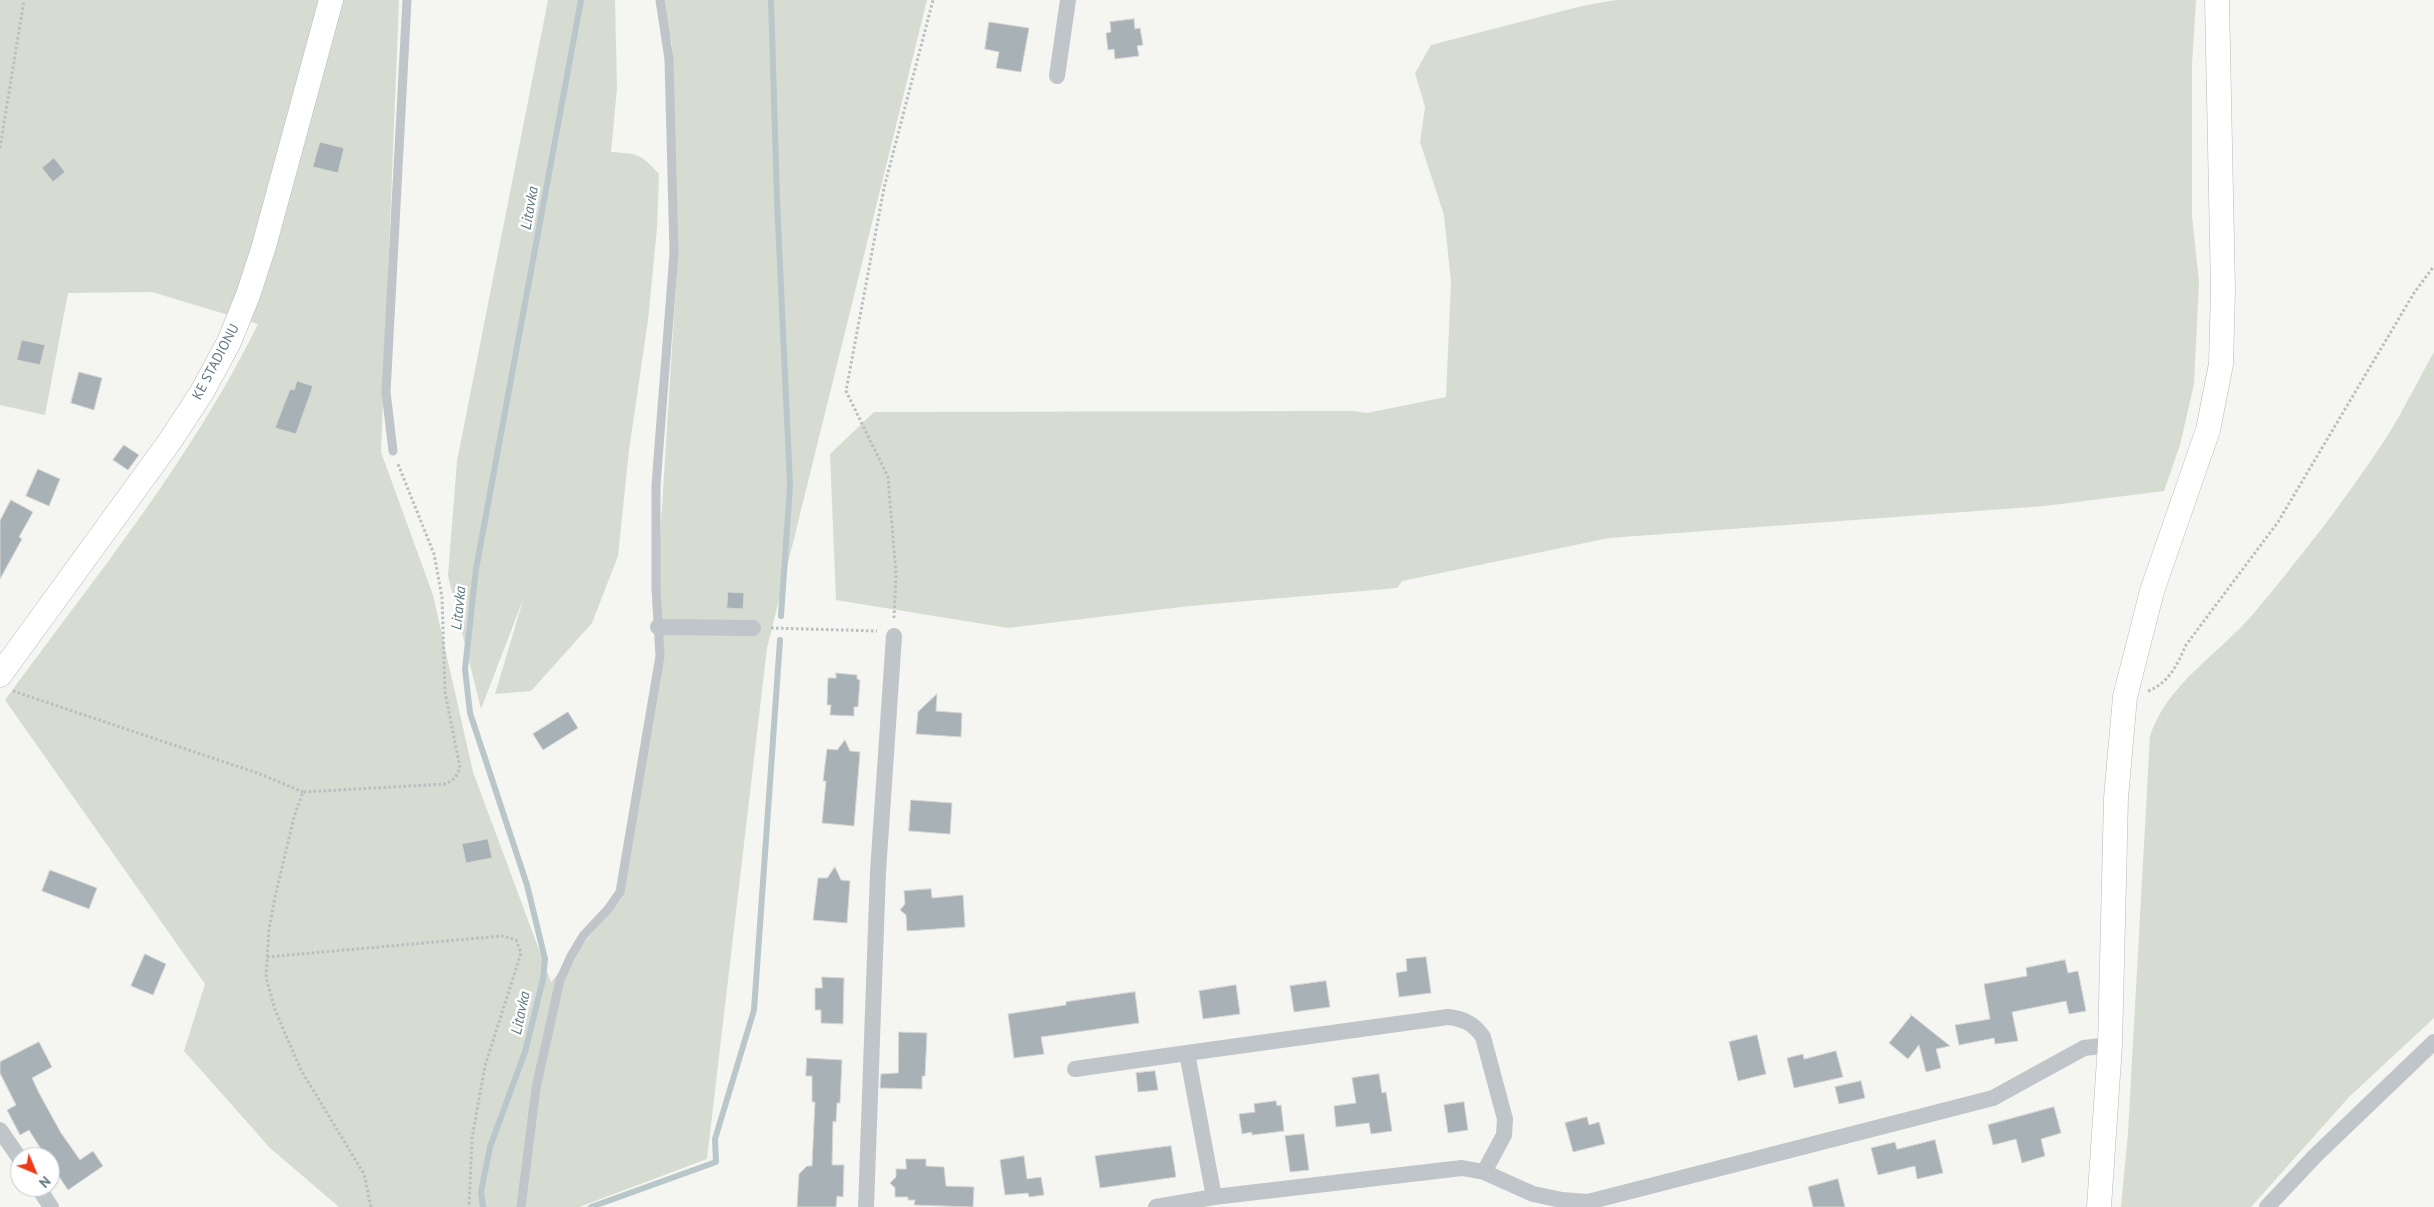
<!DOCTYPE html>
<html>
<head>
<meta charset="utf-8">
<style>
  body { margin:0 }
  #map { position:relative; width:2434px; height:1207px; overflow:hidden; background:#f5f5f1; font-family:"PT Sans",sans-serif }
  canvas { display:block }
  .north { position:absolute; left:10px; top:1147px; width:50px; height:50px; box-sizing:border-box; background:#fff; border:1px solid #c0c9ce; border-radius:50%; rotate:135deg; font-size:14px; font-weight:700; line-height:20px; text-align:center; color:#627784 }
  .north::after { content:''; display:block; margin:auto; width:18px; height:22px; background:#ed3a19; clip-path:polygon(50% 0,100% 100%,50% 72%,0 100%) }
</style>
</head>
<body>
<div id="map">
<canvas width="2434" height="1207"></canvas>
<div class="north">N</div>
</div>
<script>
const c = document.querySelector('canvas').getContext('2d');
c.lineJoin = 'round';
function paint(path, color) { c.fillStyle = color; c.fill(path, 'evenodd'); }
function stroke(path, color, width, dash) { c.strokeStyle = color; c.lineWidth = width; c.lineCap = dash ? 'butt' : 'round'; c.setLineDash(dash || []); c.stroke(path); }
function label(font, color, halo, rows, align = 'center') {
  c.font = font + ' "PT Sans",sans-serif'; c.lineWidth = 5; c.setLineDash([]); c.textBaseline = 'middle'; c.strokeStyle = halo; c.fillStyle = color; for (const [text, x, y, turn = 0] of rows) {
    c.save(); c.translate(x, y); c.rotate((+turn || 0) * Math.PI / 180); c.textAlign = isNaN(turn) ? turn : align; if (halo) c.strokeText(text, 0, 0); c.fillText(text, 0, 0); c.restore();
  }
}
paint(new Path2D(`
  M0,0h399l-18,452 52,143 40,177 78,210 71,-84 41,-241 -6,-71 21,-333 -6,-209 -11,-44h266l-160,648 -60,511 -128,48h-240l-69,-59 -86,-97 21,-67 -200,-284c88,-120 187,-241 253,-376l-106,-32 -84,1 -23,122 -45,-10z
  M548,0h67l2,88 -6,64c27,2 29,1 48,22l-2,54 -9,92 -19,130 -11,106 -26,67 -61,68 -36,3 29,-97 -43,112 -33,-133 9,-115z
  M1616,0h580l-4,64v152l7,66 -5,102 -14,61 -16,46 -119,15 -436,32 -207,43 -5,7 -207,18 -182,22 -172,-28 -6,-146 44,-42 479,-1 14,2 79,-16 5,-115 -7,-67 -24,-73 5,-35 -10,-34 16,-28 151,-39z
  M2434,352v666l-85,79 -98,110h-130l7,-74 22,-397c17,-52 69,-82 104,-123 47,-56 92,-114 132,-175 18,-28 32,-58 48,-86z`), '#d6dcd2');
stroke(new Path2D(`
  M771,0l6,199 13,286 -9,131
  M483,1207l-2,-15 9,-45 35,-95 18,-73 2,-20 -18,-74 -57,-172 -5,-44 11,-100 105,-569
  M591,1207l125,-45 -1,-23 39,-129 26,-370`), '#b9c7cb', 6);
const building = new Path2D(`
  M1134,19l1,10 5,-1 3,17 -6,1 2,10 -24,3 -1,-10 -6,1 -2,-17 5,-1 -1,-10z
  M989,22l40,6 -8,44 -25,-4 3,-16 -14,-3z
  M320,142l24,6 -6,25 -25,-6z
  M54,158l11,14 -12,10 -11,-14z
  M22,340l23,5 -5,20 -23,-5z
  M79,372l23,6 -8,32 -23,-7z
  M297,381l16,5 -17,48 -21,-6 15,-39 4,1z
  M124,445l15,10 -11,15 -15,-10z
  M38,469l22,10 -11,27 -23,-10z
  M11,500l22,12 -14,25 3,2 -22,40v-58z
  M728,592l16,1 -1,16 -16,-1z
  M836,673l21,2v4l3,1 -2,27h-4v9l-24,-1 1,-10h-4l1,-27h8z
  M937,694l-1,17 26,2 -1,24 -45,-3 2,-22z
  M568,712l10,16 -35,22 -10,-16z
  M845,740l5,11 10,1 -6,74 -32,-3 4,-42h-3l4,-32 10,1z
  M911,800l41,3 -2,31 -41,-3z
  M488,839l4,19 -26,5 -4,-19z
  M835,867l6,13 9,1 -3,42 -34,-3 5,-42h9z
  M50,870l47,18 -8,21 -47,-18z
  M931,889l1,9 31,-3 2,32 -58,4 -1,-16 -6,-5 5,-6 -1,-13z
  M145,954l21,10 -13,31 -22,-9z
  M1426,957l5,36 -32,4 -3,-24 11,-2 -1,-12z
  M2065,960l3,13 10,-2 8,40 -17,3 -3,-13 -54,11 6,29 -23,3 -1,-6 -35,7 -4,-20 35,-6 -6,-35 43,-8 -1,-8z
  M822,977l22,1 -1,46 -22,-1v-13h-6v-22h7z
  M1326,981l4,26 -36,5 -4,-26z
  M1236,985l4,29 -37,5 -4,-28z
  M1135,992l4,31 -98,14 3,17 -30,4 -6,-44 58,-9v-3z
  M1910,1014l40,32 -14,3 5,19 -15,4 -7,-27 -11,14 -19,-16 22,-27z
  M899,1032l28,1 -2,43h-3v13l-42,-1 1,-14 17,-1z
  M1757,1035l9,39 -28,7 -9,-39z
  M39,1042l13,25 -20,11 7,15 22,40 19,27 13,-9 10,15 -35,24 -18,-27v-6h-4l-17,-27 -9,5 -13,-25 9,-5 -16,-32v-11z
  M1836,1051l7,26 -49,11 -7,-30 16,-4 1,5z
  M807,1058l35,2 -2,43h-3l-1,19 -3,-1 -1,44h12l-1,32 -6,-1 -1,11h-39l2,-33 8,-8h5l3,-64h-3v-26h-6z
  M1155,1071l3,19 -20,2 -2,-19z
  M1379,1074l3,19 4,-1 6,39 -21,3 -2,-11 -33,4 -2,-21 22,-3 -4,-25z
  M1861,1081l4,17 -26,6 -4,-17z
  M1276,1101l1,5 4,-1 3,26 -32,4v-3l-10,2 -3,-20 16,-2 -1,-8z
  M1464,1102l4,28 -20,3 -4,-28z
  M2054,1107l7,26 -20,6 4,17 -23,7 -6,-24 -23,6 -5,-20z
  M1587,1117l2,8 10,-3 6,22 -32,8 -8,-29z
  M1304,1134l5,36 -19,2 -5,-36z
  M1935,1140l8,33 -26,6 -2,-13 -37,9 -7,-27 24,-6 2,7z
  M1171,1146l5,31 -76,11 -5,-32z
  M1024,1156l3,23 14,-2 3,18 -15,2 -1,-4 -23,2 -5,-35z
  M906,1159h20v7l18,1 2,19 28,1 -1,20 -59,-2 1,-5h-7v-3h-13v-9l-5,-5 6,-6v-8h10z
  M1838,1179l7,28h-32l-5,-20z`);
paint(building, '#a8b2b6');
stroke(building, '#d6d6d4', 1);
const secondary = new Path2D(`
  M0,675l170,-234 32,-49 27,-50 19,-47 16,-49 67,-246
  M2099,1207l11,-162 6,-247 9,-101 27,-106 56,-161 13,-66 2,-75 -6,-289`);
stroke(secondary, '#b4babe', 25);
stroke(new Path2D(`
  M0,148l24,-148
  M894,618l2,-43 -8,-98 -42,-86 38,-203 49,-188
  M771,628l106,3
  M13,691l247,83 43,18
  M2148,691c21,-8 29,-26 38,-46l92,-123 136,-229 20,-27
  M267,957l235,-21 14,4 5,13 -36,113 -13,72 -3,69
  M371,1207l-7,-33 -63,-104 -26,-60 -9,-33 3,-48 6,-32 19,-80 9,-25 143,-8 9,-6 5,-10 -15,-76 -3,-95 -8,-43 -36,-90`), '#bbbec0', 3, [2.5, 2.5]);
stroke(new Path2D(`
  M393,451l-7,-59 21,-392
  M521,1207l15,-119 24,-108 11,-24 12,-20 26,-28 11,-16 40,-236 -4,-68v-103l18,-232 -5,-194 -9,-59`), '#bfc5c8', 9);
stroke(new Path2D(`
  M1057,76l11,-76
  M658,627l95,1
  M1075,1069l112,-16
  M0,1130l20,29
  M38,1187l13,20
  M1214,1197l-27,-144 261,-36c17,2 26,7 35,20l22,82 -1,16 -20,37
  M866,1207l12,-335 16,-236
  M1156,1207l58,-10 248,-29 22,4 49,22 29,6 26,2 405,-104 91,-50 26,-3
  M2267,1207l49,-52 118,-113`), '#bfc5c8', 16);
stroke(secondary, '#fff', 24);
label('14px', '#627784', '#fff', [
  ["KE STADIONU",216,362,-62]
]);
label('italic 15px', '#5e7a81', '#fff', [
  ["Litavka",530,208,-80],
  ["Litavka",459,608,-84],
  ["Litavka",521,1013,-78]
]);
</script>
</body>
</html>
